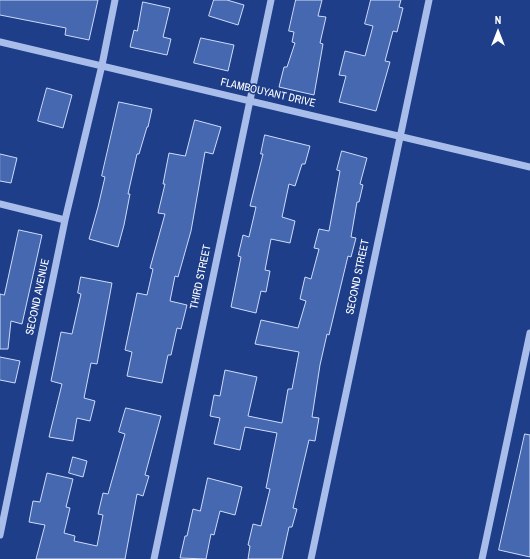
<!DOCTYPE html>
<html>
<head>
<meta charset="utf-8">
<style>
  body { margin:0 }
  #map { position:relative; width:530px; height:559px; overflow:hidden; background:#1e3e89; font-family:"Archivo Narrow",sans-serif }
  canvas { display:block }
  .north { position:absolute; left:478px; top:12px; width:40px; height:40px; -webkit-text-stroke:3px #1e3e89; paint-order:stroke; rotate:0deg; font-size:11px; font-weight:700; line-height:16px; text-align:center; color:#fff }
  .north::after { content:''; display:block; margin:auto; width:14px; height:18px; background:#fff; clip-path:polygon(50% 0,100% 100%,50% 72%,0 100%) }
</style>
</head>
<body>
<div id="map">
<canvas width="530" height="559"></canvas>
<div class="north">N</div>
</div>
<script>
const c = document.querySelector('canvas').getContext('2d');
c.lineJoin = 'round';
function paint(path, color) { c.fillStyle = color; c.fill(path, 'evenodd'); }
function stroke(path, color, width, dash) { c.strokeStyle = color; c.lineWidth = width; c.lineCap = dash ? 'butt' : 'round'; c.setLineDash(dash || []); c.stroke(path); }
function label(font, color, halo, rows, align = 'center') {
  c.font = font + ' "Archivo Narrow",sans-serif'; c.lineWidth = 3.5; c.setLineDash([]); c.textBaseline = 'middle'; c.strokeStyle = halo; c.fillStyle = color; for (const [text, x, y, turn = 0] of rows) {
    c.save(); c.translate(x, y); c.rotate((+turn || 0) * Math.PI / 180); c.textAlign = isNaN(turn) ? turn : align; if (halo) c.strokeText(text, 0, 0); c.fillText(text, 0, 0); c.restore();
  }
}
const building = new Path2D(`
  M0,0h98l-9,40 -24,-5 1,-7 -66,-13z
  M214,0h13l17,5 -6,20 -29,-9z
  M296,0h26l-4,16 8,1 -6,26 3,1 -9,51 -35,-8 5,-20h3l8,-24 -3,-1 2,-10 -5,-1z
  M371,0h30l-2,7 4,1 -6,24 -4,-1 -8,30 5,1 -14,49 -37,-9 7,-26 -7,-1 6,-24 20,5 8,-30 -8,-2z
  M143,2l27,6 -7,29 8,2 -4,16 -37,-8 4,-17 3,1z
  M201,38l33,7 -6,26 -34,-8z
  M47,88l25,7 -9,33 -25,-7z
  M119,102l33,7 -4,18h-1l-8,27h-2l-9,40h2l-6,31 -6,22 -29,-8 9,-32 7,-30 -3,-1z
  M195,120l26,7 -8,27 -8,-2 -14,79 -13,46 -3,-1 -5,25 17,4 -6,24 -4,-1 -6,27h-3l-6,28 -35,-7 5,-24 -7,-2 12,-57 10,2 6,-26 -3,-1 15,-54 -7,-1 7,-29h-2l6,-31 16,3z
  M265,135l45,11 -5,18h-3l-7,22 -6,-2 -7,33 13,4 -5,22 -19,-4 -6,31 5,1 -4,21 -5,-1 -5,22 -25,-6 10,-50 -3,-1 5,-21 6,2 7,-30 -6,-1 13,-52h-2z
  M342,151l25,7 -7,26 3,1 -4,17h-2l-6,35 5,1 -5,19 -3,-1 -19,79 -2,-1 -7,31 -8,52 7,1 -4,23 -6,-1 -16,68 4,1 -5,18h-3l-7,32h-34l2,-13 -2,-1 5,-21 8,2 9,-37 -4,-1 11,-55 -32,-6 -5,23 -26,-6 6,-26 -10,-2 4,-21 6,1 5,-26 32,7 -9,39 34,7 6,-34h4l7,-37 -44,-8 6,-24 37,8 8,-27 -6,-2 5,-22 6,2 8,-30 -5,-1 5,-19 10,2 11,-60 -3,-1z
  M0,154l17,4 -6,25 -11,-2z
  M19,230l23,5 -20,89 -11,-3 -3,28h-8v-55l4,1z
  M81,277l31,6 -15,81 -6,-1 -7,35 11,3 -5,20 -13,-3 -4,23 -24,-4 13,-53 -11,-3 10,-49 11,2 9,-40 -3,-1z
  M0,357l20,4 -5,22 -15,-3z
  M126,408l35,8 -16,59 4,1 -6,20 -6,-2 -12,65h-89l9,-34 -16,-3 4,-21 7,1 7,-29 26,6 -7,28 4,1 -6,25 11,3 -1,5 23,5 6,-31 -5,-1 5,-21 5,1 17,-60 -6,-2z
  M525,434l5,1v122l-31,-7z
  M73,457l14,4 -4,16 -14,-4z
  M208,478l34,9 -7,28 -15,-4 -6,24 -3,-1 -5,25 -26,-1 5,-22h2l6,-27 7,2z`);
paint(building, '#4668b1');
stroke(building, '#cedbf8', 1);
stroke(new Path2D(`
  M0,42l530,125
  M0,204l65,16
  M0,535l65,-315 37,-155 13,-65
  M154,559l117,-559
  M311,559l118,-559
  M482,559l48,-226`), '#a9bdeb', 7);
label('11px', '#fff', '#1e3e89', [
  ["FLAMBOUYANT DRIVE",268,93,13],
  ["THIRD STREET",201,277,-78],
  ["SECOND STREET",358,277,-78],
  ["SECOND AVENUE",38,297,-78]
]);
</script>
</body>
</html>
